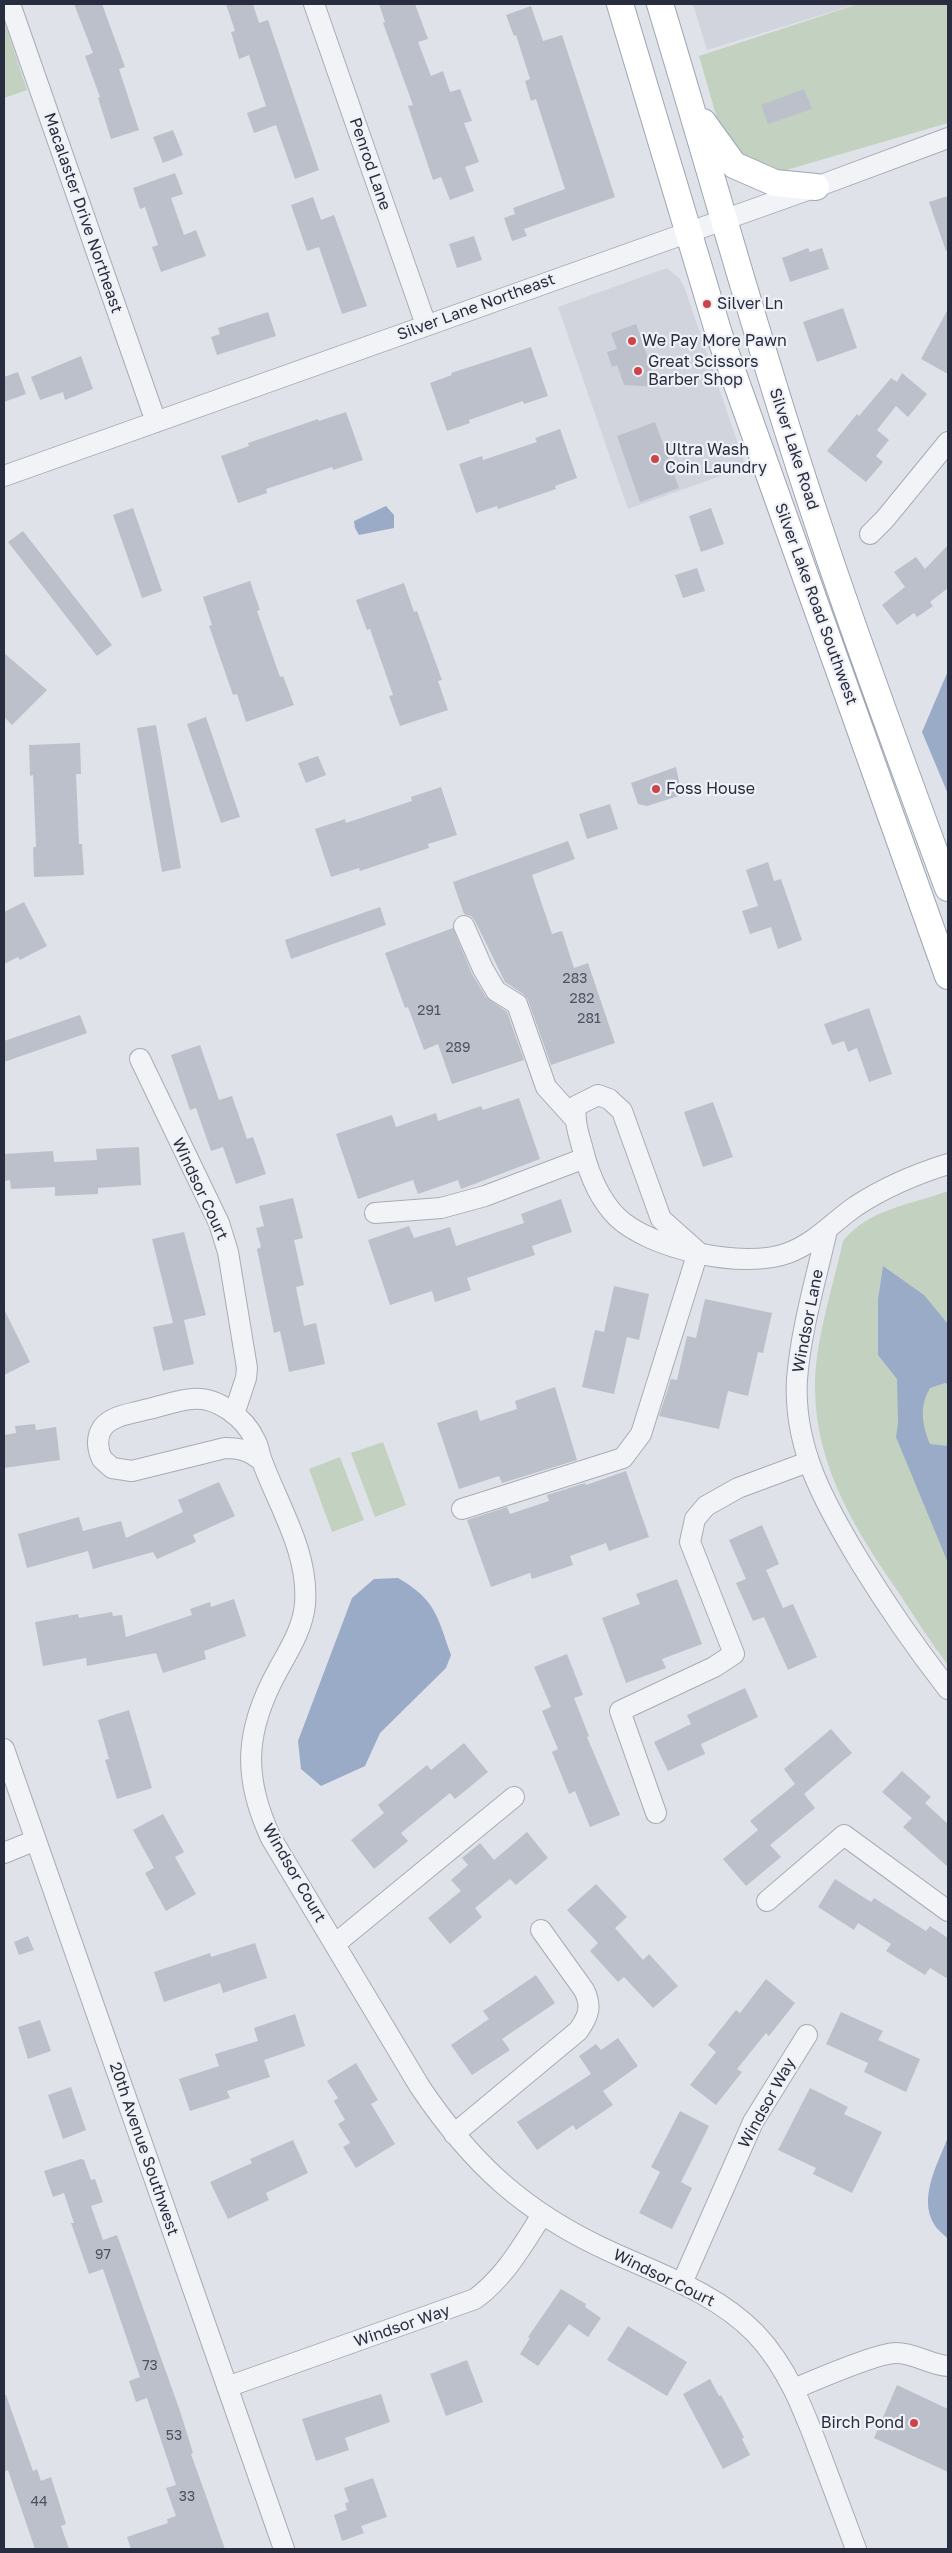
<!DOCTYPE html>
<html>
<head>
<meta charset="utf-8">
<style>
  body { margin:0 }
  #map { position:relative; width:952px; height:2553px; overflow:hidden; background:#dfe2e8; font-family:"Golos Text",sans-serif }
  canvas { display:block }
  .frame { position:absolute; inset:0; border:5px solid #282e3f; pointer-events:none }
</style>
</head>
<body>
<div id="map">
<canvas width="952" height="2553"></canvas>
<div class="frame"></div>
</div>
<script>
const c = document.querySelector('canvas').getContext('2d');
c.lineJoin = 'round';
function paint(path, color) { c.fillStyle = color; c.fill(path, 'evenodd'); }
function stroke(path, color, width, dash) { c.strokeStyle = color; c.lineWidth = width; c.lineCap = dash ? 'butt' : 'round'; c.setLineDash(dash || []); c.stroke(path); }
function label(font, color, halo, rows, align = 'center') {
  c.font = font + ' "Golos Text",sans-serif'; c.lineWidth = 4.5; c.setLineDash([]); c.textBaseline = 'middle'; c.strokeStyle = halo; c.fillStyle = color; for (const [text, x, y, turn = 0] of rows) {
    c.save(); c.translate(x, y); c.rotate((+turn || 0) * Math.PI / 180); c.textAlign = isNaN(turn) ? turn : align; if (halo) c.strokeText(text, 0, 0); c.fillText(text, 0, 0); c.restore();
  }
}
paint(new Path2D(`
  M693,4h164l-150,46z
  M667,268l13,11 5,10 61,178 -118,42 -70,-202z`), '#d1d4dd');
paint(new Path2D(`
  M858,4h90v119l-172,50 -34,-11 -22,-33 -21,-73z
  M4,20l23,70 -23,8z
  M948,1191v474c-17,-22 -32,-46 -47,-69 -43,-62 -85,-127 -86,-206 -1,-46 18,-103 28,-149 27,-33 68,-36 105,-50z
  M383,1442l23,63 -31,12 -24,-64z
  M340,1457l24,63 -32,12 -23,-63z`), '#c3d2c0');
paint(new Path2D(`
  M386,506l8,9v13l-35,7 -4,-7 -1,-7z
  M948,671v123l-26,-62z
  M883,1266l41,29 24,29v60l-3,-1 -15,5c-11,19 -8,36 0,56l18,2v117l-52,-126 2,-14 -1,-44 -19,-24v-55z
  M398,1578c38,22 39,38 53,77l-5,13 -66,65 -15,33 -44,20 -20,-17 -3,-28 54,-143 22,-19z
  M948,2137v102c-4,-5 -11,-9 -14,-15 -16,-26 4,-61 14,-87z`), '#9aabc8');
paint(new Path2D(`
  M74,4h28l23,63 -6,2 20,61 -28,9 -13,-41 2,-1 -15,-41 8,-3z
  M226,4h27l6,19 9,-3 51,150 -24,9 -19,-54 -22,8 -7,-20 19,-7 -17,-51 -10,4 -8,-27 4,-1z
  M379,4h36l13,35 -10,3 13,34 12,-5 7,21 10,-3 12,32 -8,2 15,39 -14,5 9,24 -24,9 -9,-23 -8,3 -25,-74 5,-1 -30,-82 2,-1z
  M531,6l12,35 19,-6 53,162 -91,32 3,7 -15,5 -8,-23 11,-4 -2,-6 52,-19 -29,-90 -5,2 -6,-20 5,-2 -14,-44 -2,1 -8,-21z
  M804,89l8,20 -44,15 -7,-19z
  M173,130l10,25 -20,8 -10,-26z
  M175,173l8,21 -12,4 13,37 12,-5 10,26 -45,16 -9,-25 6,-2 -13,-38 -5,2 -7,-21z
  M948,196v54l-2,1 -17,-49z
  M313,197l8,23 13,-5 33,91 -25,8 -23,-67 -12,4 -16,-46z
  M474,236l8,24 -25,8 -8,-24z
  M808,248l2,4 12,-4 7,21 -39,13 -8,-24z
  M843,308l14,40 -40,14 -14,-40z
  M948,309v65l-27,-15z
  M268,312l8,24 -59,19 -6,-18 9,-3 -2,-6z
  M636,324l11,31 10,32 -33,-2 -7,-20 -5,2 -5,-15 10,-3 -6,-16z
  M531,347l17,49 -24,8 -1,-3 -54,19 1,3 -23,8 -17,-48 22,-8 -1,-2z
  M81,356l12,33 -28,11 -2,-8 -23,8 -9,-23z
  M18,372l8,22 -22,8v-25z
  M902,373l25,21 -19,23 -12,-11 -19,24 12,10 -13,16 7,6 -17,20 -39,-31 30,-37 2,2 32,-38 6,4z
  M346,412l17,48 -30,10 -1,-3 -66,22 1,4 -29,10 -17,-47 28,-10 -1,-3 70,-24 1,2z
  M655,422l24,66 -39,14 -23,-66z
  M560,429l17,49 -22,8 1,3 -58,20 -1,-3 -21,7 -17,-49 23,-8 1,4 54,-18 -2,-4z
  M133,508l29,83 -20,7 -29,-83z
  M711,508l13,36 -23,8 -12,-36z
  M23,531l89,114 -15,11 -89,-114z
  M948,545v43l-18,14 3,4 -16,11 -3,-4 -17,12 -15,-20 23,-18 -11,-15 22,-15 9,12z
  M697,568l8,23 -22,7 -8,-23z
  M250,581l10,29 -3,1 23,66 3,-1 11,29 -48,17 -9,-28 -4,1 -24,-69 3,-1 -9,-28z
  M404,583l10,29 3,-1 25,69 -4,1 10,29 -48,16 -11,-30 4,-1 -23,-66 -3,1 -11,-30z
  M4,653l43,37 -35,35 -8,-8z
  M206,717l34,100 -19,6 -34,-99z
  M156,725l25,143 -19,4 -25,-144z
  M80,743l1,31h-5l3,70h3l2,31 -50,2 -1,-30h3l-3,-72 -3,1 -1,-31z
  M318,756l8,19 -20,8 -8,-20z
  M676,767l6,28 -35,11 -9,-2 -7,-21z
  M441,787l16,48 -29,9 1,4 -69,23 -1,-3 -28,9 -16,-48 30,-10 1,4 66,-22 -1,-4z
  M610,804l8,25 -31,10 -8,-25z
  M568,841l7,18 -43,16 20,59 10,-3 12,37 14,-5 27,80 -64,22 -23,-65 -5,-6 -18,-12 -30,-61 -4,-5 -7,-2 -11,-32z
  M768,862l6,19 7,-2 21,61 -24,9 -7,-22 -21,7 -8,-23 16,-5 -12,-36z
  M24,902l23,44 -27,14 -2,-3 -14,7v-52z
  M380,907l6,18 -95,34 -6,-19z
  M453,928l19,46 14,23 21,15 17,48 -72,24 -14,-40 -14,6 -16,-43 -3,1 -20,-55z
  M869,1008l23,66 -23,8 -12,-34 -9,4 -4,-11 -12,4 -8,-21z
  M80,1015l7,18 -83,29v-21z
  M200,1045l19,55 13,-4 15,43 6,-2 13,37 -30,10 -13,-37 -12,4 -15,-43 -6,2 -19,-55z
  M519,1098l21,61 -79,30 -3,-9 -40,14 -5,-14 -55,19 -22,-65 56,-19 4,12 40,-14 2,8 43,-15 2,4z
  M713,1102l20,55 -30,10 -19,-55z
  M139,1147l2,38 -43,3v6l-43,2v-9l-44,2 -1,-9 -6,1v-27l49,-3 1,11 21,-1 22,-1 -1,-11z
  M293,1198l10,40 -9,2 10,45 -8,2 8,39 12,-3 9,41 -36,8 -9,-41 -6,2 -17,-84 4,-2 -5,-19 8,-2 -5,-20z
  M561,1199l11,33 -40,14 3,9 -68,23 4,12 -36,12 -3,-11 -42,14 -22,-65 41,-14 5,12 36,-11 6,19 68,-23 -3,-9z
  M184,1232l22,83 -22,5 10,44 -31,7 -10,-44 20,-4 -21,-84z
  M614,1286l35,8 -10,46 -12,-3 -13,57 -32,-7 13,-57 9,2z
  M705,1299l67,14 -9,40 -5,-1 -10,44 -20,-5 -9,38 -60,-13 12,-37 6,1 10,-44 9,2z
  M4,1309l26,53 -26,13z
  M555,1387l22,73 -75,23 -3,-7 -40,13 -22,-66 40,-13 3,11 37,-12 -2,-8z
  M35,1424l1,6 20,-3 4,33 -56,8v-33l12,-2 -1,-7z
  M626,1471l23,66 -40,14 -3,-8 -36,13 3,9 -41,14 -2,-6 -39,14 -24,-67 40,-13 3,7 39,-13 -2,-6 38,-12 1,2z
  M219,1482l16,34 -42,19 3,7 -39,17 -4,-7 -60,17 -5,-18 -61,17 -9,-34 61,-17 4,14 38,-10 5,17 57,-26 -5,-12z
  M762,1525l17,39 -13,6 17,38 10,-4 24,53 -29,13 -24,-53 -11,4 -17,-38 10,-4 -17,-39z
  M677,1579l25,65 -40,15 4,9 -40,15 -24,-65 38,-14 -4,-10z
  M234,1599l12,37 -42,15 2,8 -43,14 -7,-20 -69,13 -1,-8 -43,8 -8,-44 43,-8 1,4 33,-6 1,4 9,-1 4,22 66,-22 -2,-6 20,-7 1,5z
  M567,1654l16,41 -9,3 15,38 -2,1 33,78 -30,12 -15,-36 -6,3 -17,-42 6,-3 -16,-38 9,-4 -17,-40z
  M745,1688l13,29 -57,27 4,10 -37,17 -14,-29 37,-18 -4,-9z
  M129,1710l23,78 -35,11 -12,-39 4,-1 -11,-39z
  M831,1729l21,24 -48,41 11,14 -45,37 11,12 -35,29 -23,-27 35,-29 -8,-9 45,-37 -11,-15z
  M464,1743l24,29 -33,27 -5,-6 -49,40 7,8 -34,28 -23,-29 33,-27 -6,-8 49,-40 4,5z
  M902,1771l29,26 -6,6 23,21v43l-45,-40 9,-9 -30,-26z
  M163,1814l21,38 -9,5 21,37 -30,17 -21,-38 9,-5 -21,-38z
  M527,1832l21,26 -32,27 -6,-6 -35,29 7,9 -32,27 -22,-26 33,-27 -10,-11 17,-15 -6,-7 18,-15 14,17z
  M835,1879l36,23 3,-4 52,33 4,-5 18,12v41l-18,-11 -5,7 -39,-24 5,-7 -33,-21 -4,7 -36,-23z
  M596,1884l31,33 -12,11 28,32 6,-6 29,32 -25,22 -29,-31 -6,5 -28,-31 8,-8 -31,-33z
  M28,1936l6,14 -15,5 -5,-13z
  M255,1943l12,35 -44,15 -3,-10 -56,19 -10,-30 56,-19 1,4z
  M536,1975l19,28 -53,36 8,11 -38,25 -21,-30 38,-26 -6,-8z
  M766,1979l29,24 -26,33 -3,-3 -29,36 5,3 -26,33 -26,-20 26,-33 -8,-7 28,-35 4,3z
  M841,2012l42,19 -5,9 42,19 -14,33 -42,-20 4,-9 -42,-19z
  M295,2014l10,32 -41,14 6,17 -43,14 3,7 -40,13 -11,-32 40,-13 -4,-12 43,-13 -4,-13z
  M40,2020l11,31 -23,8 -10,-32z
  M618,2038l20,28 -35,25 10,14 -37,25 -3,-5 -36,25 -20,-28 74,-48 -12,-18 17,-12 5,6z
  M356,2063l22,37 -7,4 24,40 -39,24 -13,-21 7,-4 -12,-19 7,-4 -11,-19 4,-3 -11,-17z
  M71,2087l15,43 -23,9 -15,-44z
  M810,2088l38,19 -4,7 38,18 -30,61 -39,-19 3,-6 -38,-18z
  M680,2111l29,15 -28,56 11,6 -20,41 -33,-16 21,-41 -9,-5z
  M293,2140l15,33 -42,20 3,7 -41,19 -18,-37 42,-19 -2,-4z
  M81,2159l3,1 7,20 4,-1 8,23 -12,4 12,34 14,-5 63,176 13,42 -2,1 34,95h-94l-4,-12 41,-14 -1,-4 9,-3 -10,-28 10,-3 -29,-87 -11,4 -7,-21 11,-4 -37,-108 -14,5 -18,-51h3l-10,-30 -11,4 -9,-26z
  M561,2289l25,15 -1,3 16,11 -13,19 -19,-13 -31,42 -18,-12 10,-16 -2,-1z
  M628,2326l59,36 -20,34 -60,-36z
  M467,2360l16,42 -37,14 -16,-42z
  M710,2379l9,17 2,-1 23,42 -2,2 8,16 -27,14 -40,-75z
  M897,2385l51,24v63l-74,-34z
  M381,2394l9,28 -45,16 4,12 -33,11 -14,-42z
  M4,2395h2l27,76 4,-2 4,12 10,-4 15,47 -5,2 8,23h-34l-27,-79 -4,2z
  M373,2478l14,39 -26,9 3,7 -22,8 -8,-26 13,-5 -2,-7 4,-1 -5,-14z`), '#bcc0cb');
const minor = new Path2D(`
  M10,4l146,418
  M314,4l112,321
  M4,476l812,-289 132,-49
  M870,534l15,-15 63,-77
  M464,926l19,43 13,22 21,13 29,83 28,31
  M140,1059l79,164 9,29 19,116 -1,10 -12,36
  M375,1213l66,-5 44,-12 100,-38
  M827,1230c-11,49 -26,99 -30,149 -4,69 28,125 63,183 27,44 56,86 88,127
  M698,1252l-37,-33 -39,-108 -13,-12 -11,-4 -22,11c-2,16 3,29 7,44 6,24 16,49 34,67 33,32 127,53 171,36 27,-10 45,-31 68,-47 29,-19 60,-32 92,-42
  M262,1461c-12,-10 -21,-13 -37,-13l-93,23 -20,-3 -10,-9c-5,-11 -6,-22 1,-32 10,-12 28,-13 41,-17 16,-3 32,-10 48,-11 25,-3 53,19 63,41 4,6 4,14 7,21 17,46 47,92 43,143 -2,24 -16,46 -27,66 -33,60 -36,106 -7,168l149,249c52,77 104,125 189,164 52,24 106,41 147,83 32,34 48,77 64,119 12,32 24,64 36,96
  M462,1509l161,-51 18,-24 57,-182
  M4,1749l280,800
  M656,1813l-36,-102 94,-44 20,-13 -44,-112 5,-23 11,-13 32,-18 70,-26
  M4,1853l32,-13
  M767,1901l77,-66 104,76
  M335,1944l179,-147
  M454,2134l124,-103c11,-15 14,-25 6,-41l-43,-60
  M682,2283l71,-161 54,-87
  M227,2387l248,-88c30,-22 47,-53 67,-84
  M794,2389c21,-9 83,-36 102,-36 19,0 34,12 52,13`);
const major = new Path2D(`
  M620,4l99,330 229,642
  M660,4c53,174 101,350 159,523 40,121 85,241 129,361
  M703,122l31,43 41,18 41,4`);
stroke(minor, '#a8acb5', 22);
stroke(major, '#9ea5b4', 28);
stroke(minor, '#f2f3f7', 20);
stroke(major, '#fff', 26);
for (const [x, y, r, color] of [
  [707,304,5,"#cd4449"],
  [632,341,5,"#cd4449"],
  [638,371,5,"#cd4449"],
  [655,459,5,"#cd4449"],
  [656,789,5,"#cd4449"],
  [914,2423,5,"#cd4449"]
]) { const dot = new Path2D(); dot.arc(x, y, r, 0, 2 * Math.PI); c.fillStyle = color; c.fill(dot); stroke(dot, '#eff1f6', 2); }
label('14px', '#4d5262', null, [
  ["283",575,979],
  ["282",582,999],
  ["291",429,1011],
  ["281",589,1019],
  ["289",458,1048],
  ["97",103,2255],
  ["73",150,2366],
  ["53",174,2436],
  ["33",187,2497],
  ["44",39,2502]
]);
label('16px', '#282e3f', '#eff1f6', [
  ["Penrod Lane",370,164,71],
  ["Macalaster Drive Northeast",83,213,71],
  ["Silver Lane Northeast",476,307,-20],
  ["Silver Lake Road",794,449,72],
  ["Silver Lake Road Southwest",816,604,70],
  ["Windsor Court",200,1189,65],
  ["Windsor Lane",808,1321,-79],
  ["Windsor Court",294,1873,60],
  ["Windsor Way",767,2103,-61],
  ["20th Avenue Southwest",144,2149,71],
  ["Windsor Court",664,2278,26],
  ["Windsor Way",402,2326,-19]
]);
label('16px', '#282e3f', '#eff1f6', [
  ["Silver Ln",717,304],
  ["We Pay More Pawn",642,341],
  ["Great Scissors",648,362],
  ["Barber Shop",648,380],
  ["Ultra Wash",665,450],
  ["Coin Laundry",665,468],
  ["Foss House",666,789],
  ["Birch Pond",904,2423,"right"]
], 'left');
</script>
</body>
</html>
